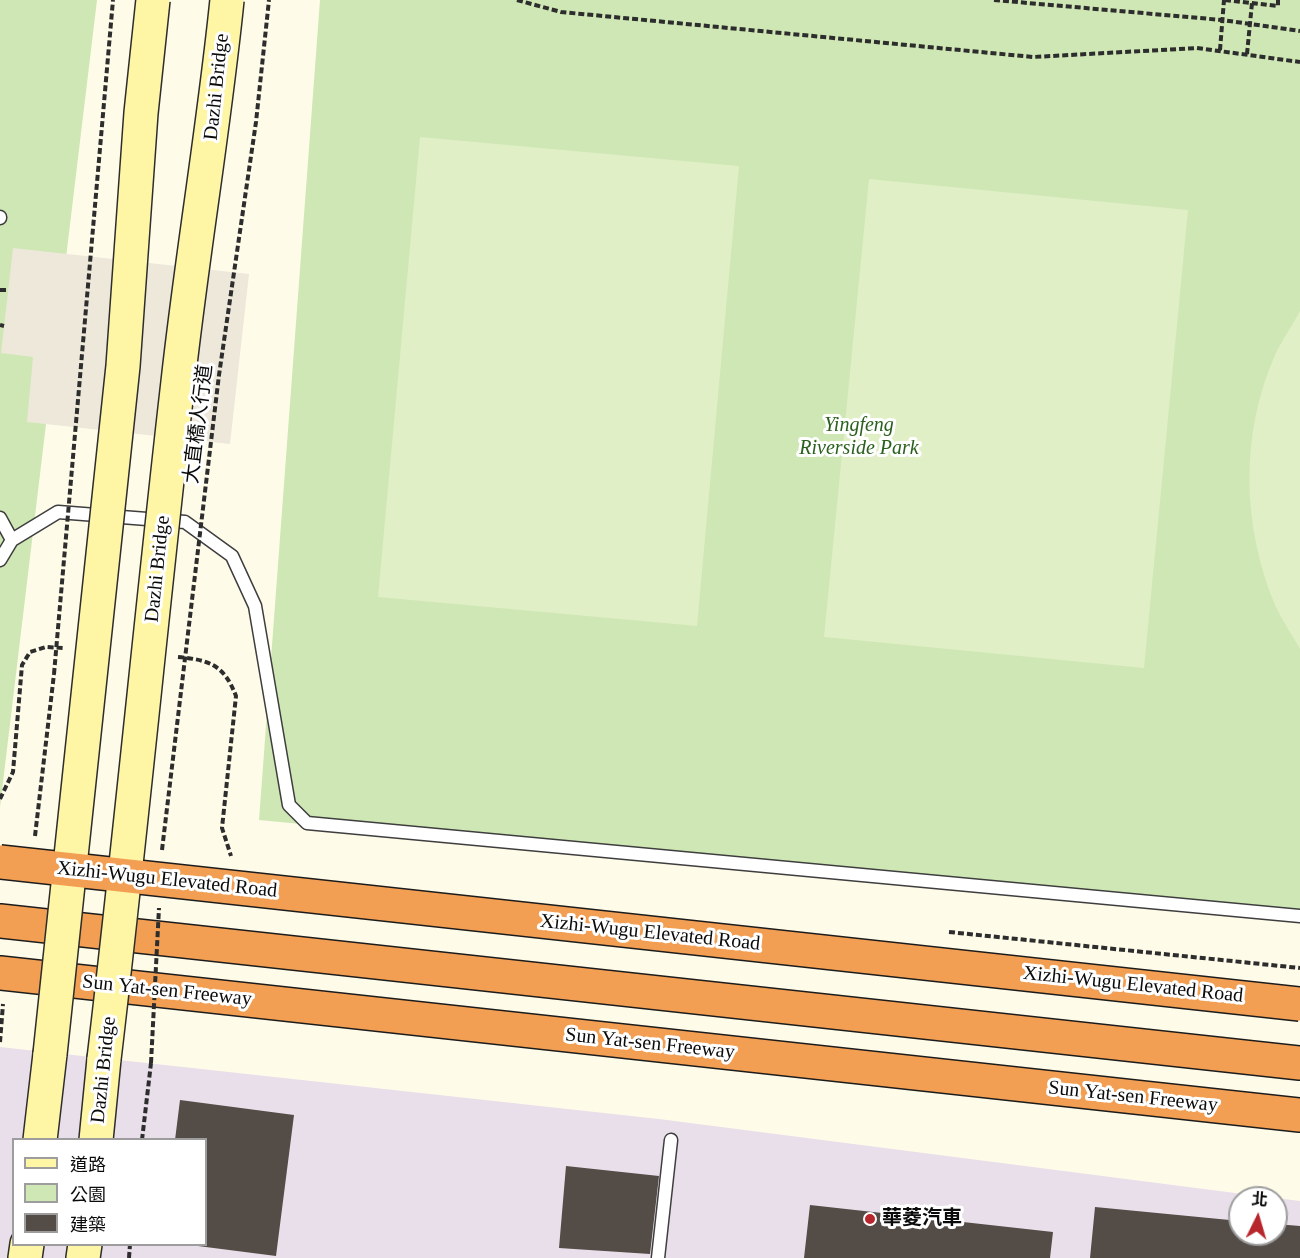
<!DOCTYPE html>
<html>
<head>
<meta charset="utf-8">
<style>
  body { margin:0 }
  #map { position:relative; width:1300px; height:1258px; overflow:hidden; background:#fffbe9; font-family:"Times New Roman","Noto Sans TC",serif }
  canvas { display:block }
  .legend { position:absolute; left:12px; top:1138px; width:195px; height:108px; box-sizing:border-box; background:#fff; border:2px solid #9d9d9d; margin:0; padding:8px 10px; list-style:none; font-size:18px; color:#0b0b0b }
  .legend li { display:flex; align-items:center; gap:12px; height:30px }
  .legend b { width:30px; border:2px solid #9d9d9d }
  .north { position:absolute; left:1228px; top:1186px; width:60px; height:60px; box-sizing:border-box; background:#fff; border:2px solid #9d9d9d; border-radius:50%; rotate:5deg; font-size:16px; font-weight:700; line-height:24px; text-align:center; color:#0b0b0b }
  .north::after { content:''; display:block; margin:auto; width:21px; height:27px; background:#b7262b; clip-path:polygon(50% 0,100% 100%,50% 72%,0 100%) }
</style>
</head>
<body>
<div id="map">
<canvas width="1300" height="1258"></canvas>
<ul class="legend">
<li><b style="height:8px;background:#fef5a5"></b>道路</li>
<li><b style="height:16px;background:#cee7b4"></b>公園</li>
<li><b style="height:16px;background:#534c47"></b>建築</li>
</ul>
<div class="north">北</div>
</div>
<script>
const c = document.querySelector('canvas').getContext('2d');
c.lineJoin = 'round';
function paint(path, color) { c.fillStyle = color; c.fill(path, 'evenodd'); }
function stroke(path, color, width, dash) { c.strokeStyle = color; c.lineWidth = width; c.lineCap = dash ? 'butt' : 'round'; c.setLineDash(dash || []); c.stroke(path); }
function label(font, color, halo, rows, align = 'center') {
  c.font = font + ' "Times New Roman","Noto Sans TC",serif'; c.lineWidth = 6; c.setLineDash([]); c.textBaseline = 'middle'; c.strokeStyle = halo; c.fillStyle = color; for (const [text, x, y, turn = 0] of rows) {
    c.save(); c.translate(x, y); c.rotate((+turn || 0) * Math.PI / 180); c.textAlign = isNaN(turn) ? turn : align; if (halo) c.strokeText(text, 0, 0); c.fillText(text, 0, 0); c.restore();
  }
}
paint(new Path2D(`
  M0,1047l659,72 615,79h-34v36h36v-36l24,3v57h-1300zM14,1140h192v104h-192z`), '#e9dfea');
paint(new Path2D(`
  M0,0h97l-97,807z
  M320,0h980v920l-1041,-100z`), '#cee7b4');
paint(new Path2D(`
  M420,137l319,29 -42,460 -319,-29z
  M869,179l319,31 -44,458 -320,-31z
  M1300,311v338c-8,-14 -18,-29 -25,-44 -33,-79 -35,-171 0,-250 7,-15 17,-29 25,-44z`), '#e0efc6');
paint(new Path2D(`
  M13,248l236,26 -19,170 -203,-22 6,-65 -32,-4z`), '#ede8da');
paint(new Path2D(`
  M180,1100l114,15 -18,141 -78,-10 8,-2v-104h-31z
  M566,1166l93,10 -9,78 -91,-6z
  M810,1205l243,27 -3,26h-246z
  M1095,1207l145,14v13h36v-10l24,2v32h-210z`), '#534c47');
const lane = new Path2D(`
  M0,217v1
  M0,518l12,22
  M0,560l12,-20 46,-28 127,10 47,34 23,50 34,199 18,18 993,93
  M658,1258l13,-118`);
const secondary = new Path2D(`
  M40,1140l10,-86
  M96,1140l8,-81
  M25,1258l2,-14
  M83,1258l2,-14`);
const highway = new Path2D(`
  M0,921l1300,142
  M0,973l1300,142`);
stroke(lane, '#3e3e3e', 15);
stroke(secondary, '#2d2d2d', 36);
stroke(highway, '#1c1c1c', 36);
stroke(new Path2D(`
  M517,0l44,12 472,45 164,-9 103,14
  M994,0l228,20 78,11
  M1225,0l53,6v-6
  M1220,50l4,-50
  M1247,54l5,-51
  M0,290h8
  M0,325l4,1
  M178,657c32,3 46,8 58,39l-14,132 9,28
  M0,799l13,-27 9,-107 8,-13 16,-5 17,1
  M35,836l19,-162
  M949,932l351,36
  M0,1042l3,-38
  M142,1140l9,-77
  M129,1258l1,-14`), '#2d2d2d', 4, [6, 3]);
stroke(lane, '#fff', 12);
stroke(secondary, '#fef5a5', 33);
stroke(highway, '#f29f54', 33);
const secondaryBridge = new Path2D(`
  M50,1054l73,-688 18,-253 12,-113
  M104,1059c27,-226 48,-451 74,-677 14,-127 36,-254 49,-382`);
const highwayBridge = new Path2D(`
  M0,862l1300,142`);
stroke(secondaryBridge, '#2d2d2d', 36, []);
stroke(highwayBridge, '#1c1c1c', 36, []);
stroke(new Path2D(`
  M54,674l59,-674
  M162,850l57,-475 37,-253 13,-122
  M151,1063l8,-155`), '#2d2d2d', 4, [6, 3]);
stroke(secondaryBridge, '#fef5a5', 33);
stroke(highwayBridge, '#f29f54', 33);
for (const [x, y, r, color] of [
  [870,1219,6,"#b7262b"]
]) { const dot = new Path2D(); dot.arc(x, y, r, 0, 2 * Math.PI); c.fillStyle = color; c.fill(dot); stroke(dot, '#fff', 2); }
label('20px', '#0b0b0b', '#fff', [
  ["Dazhi Bridge",217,87,-84],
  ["大直橋人行道",199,424,-83],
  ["Dazhi Bridge",158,569,-84],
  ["Xizhi-Wugu Elevated Road",167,880,6],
  ["Xizhi-Wugu Elevated Road",650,933,6],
  ["Xizhi-Wugu Elevated Road",1133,985,6],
  ["Sun Yat-sen Freeway",167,991,6],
  ["Sun Yat-sen Freeway",650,1044,6],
  ["Dazhi Bridge",104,1070,-84],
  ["Sun Yat-sen Freeway",1133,1097,6]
]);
label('italic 20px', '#2a601d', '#fff', [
  ["Yingfeng",859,426],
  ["Riverside Park",859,449]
]);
label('bold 20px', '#0b0b0b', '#fff', [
  ["華菱汽車",882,1219]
], 'left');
</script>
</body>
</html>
